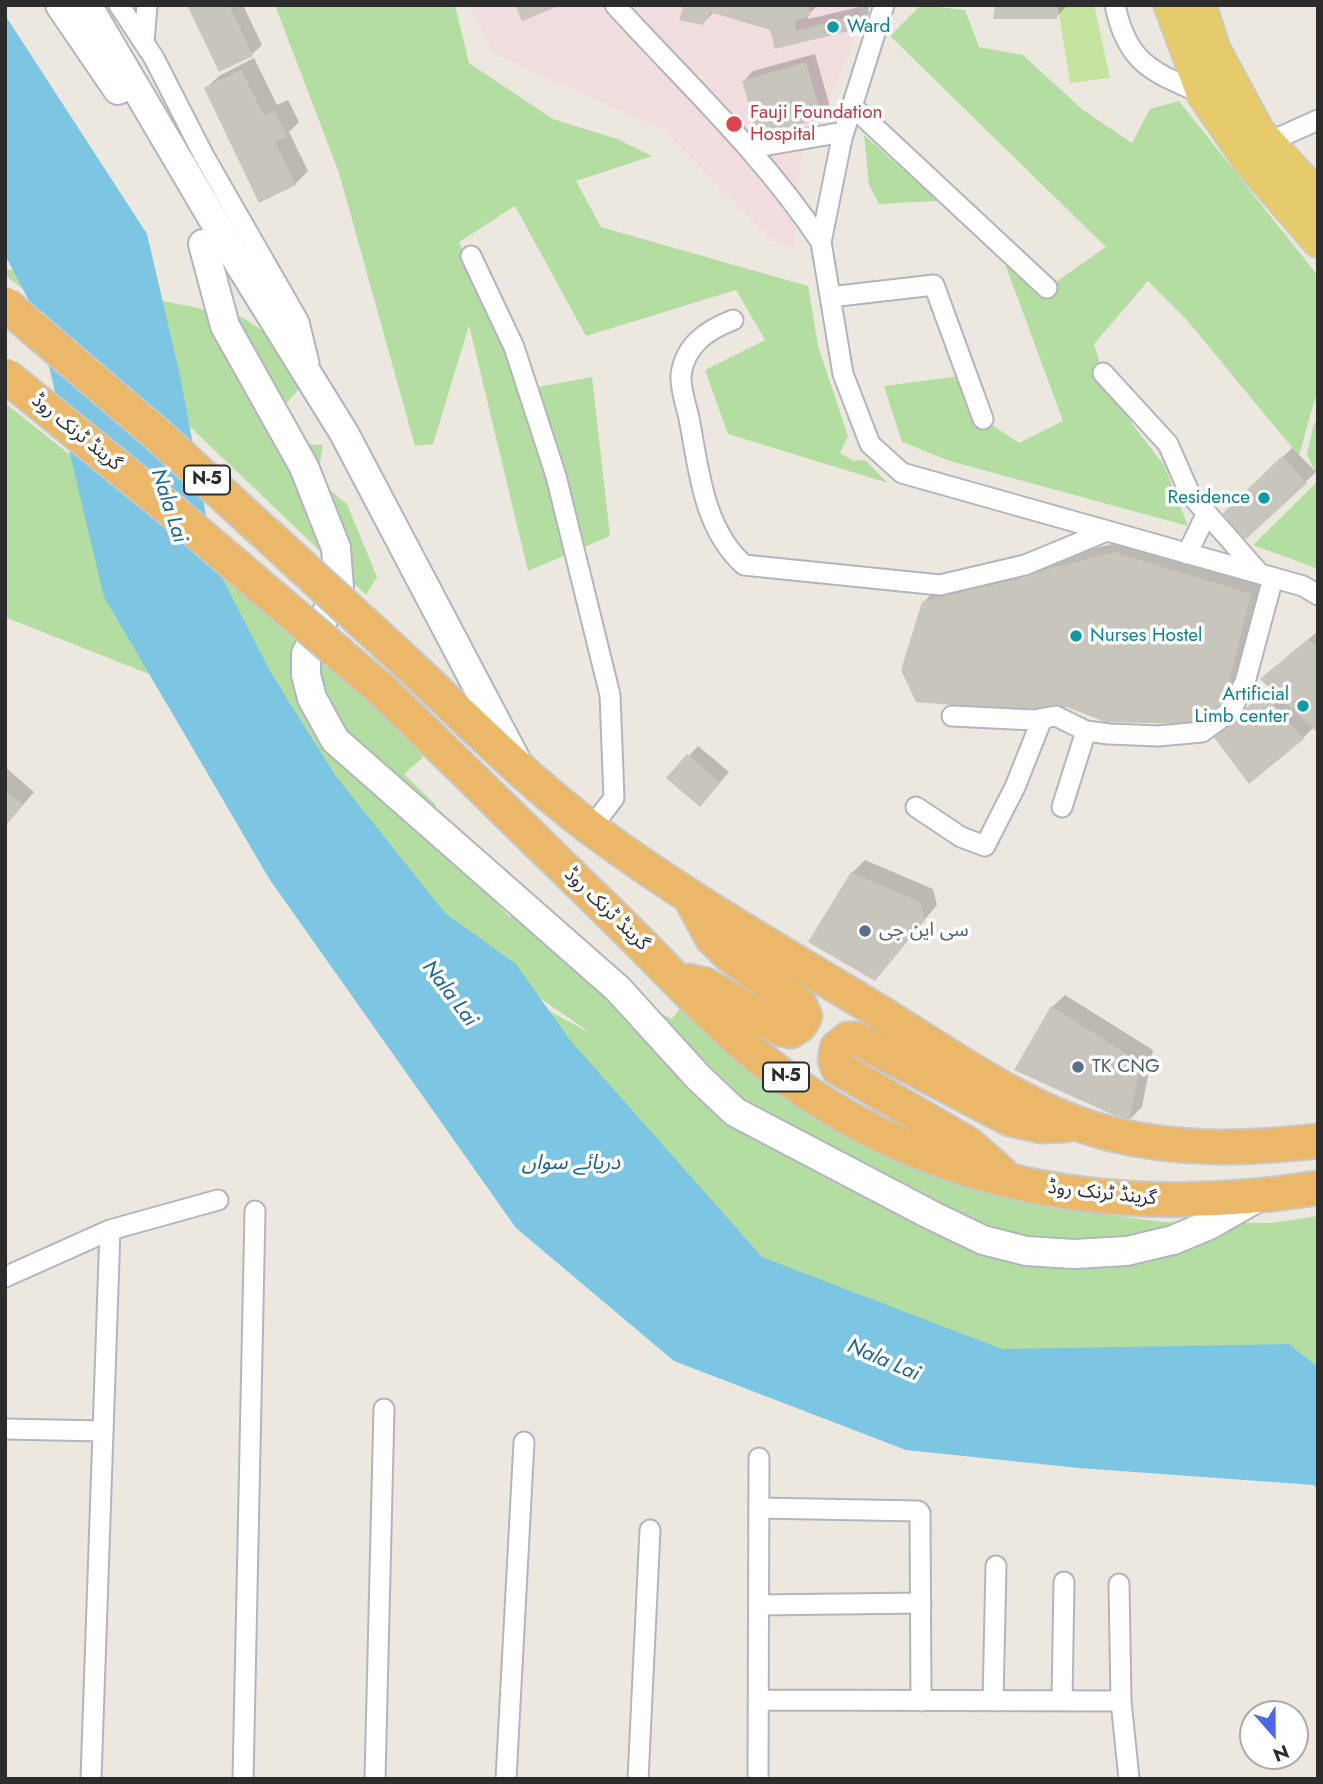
<!DOCTYPE html>
<html>
<head>
<meta charset="utf-8">
<style>
  body { margin:0 }
  #map { position:relative; width:1323px; height:1784px; overflow:hidden; background:#ece7df; font-family:Jost,sans-serif }
  canvas { display:block }
  .frame { position:absolute; inset:0; border:7px solid #2c2c2c; pointer-events:none }
  .north { position:absolute; left:1239px; top:1700px; width:70px; height:70px; box-sizing:border-box; background:#fff; border:2px solid #ababab; border-radius:50%; rotate:159deg; font-size:19px; font-weight:700; line-height:28px; text-align:center; color:#2c2c2c }
  .north::after { content:''; display:block; margin:auto; width:24px; height:32px; background:#4e67ea; clip-path:polygon(50% 0,100% 100%,50% 72%,0 100%) }
</style>
</head>
<body>
<div id="map">
<canvas width="1323" height="1784"></canvas>
<div class="frame"></div>
<div class="north">N</div>
</div>
<script>
const c = document.querySelector('canvas').getContext('2d');
c.lineJoin = 'round';
function paint(path, color) { c.fillStyle = color; c.fill(path, 'evenodd'); }
function stroke(path, color, width, dash) { c.strokeStyle = color; c.lineWidth = width; c.lineCap = dash ? 'butt' : 'round'; c.setLineDash(dash || []); c.stroke(path); }
function label(font, color, halo, rows, align = 'center') {
  c.font = font + ' Jost,"Noto Sans Arabic",sans-serif'; c.lineWidth = 7; c.setLineDash([]); c.textBaseline = 'middle'; c.strokeStyle = halo; c.fillStyle = color; for (const [text, x, y, turn = 0] of rows) {
    c.save(); c.translate(x, y); c.rotate((+turn || 0) * Math.PI / 180); c.textAlign = isNaN(turn) ? turn : align; if (halo) c.strokeText(text, 0, 0); c.fillText(text, 0, 0); c.restore();
  }
}
paint(new Path2D(`
  M468,5h392l-8,40 -30,73 -20,27 -8,103 -23,-8 -106,-109 -172,-78z`), '#f2ddde');
paint(new Path2D(`
  M275,5h180l14,58 84,56 64,20 35,17 -76,25 25,46 207,59 10,60 30,90 -8,17 14,8 11,-1 23,23 -160,-49 -23,-64 60,-30 -29,-50 -150,46 -71,-130 -56,36 68,147 65,-12 18,159 -82,35 -59,-246 -36,119 -18,2 -76,-273z
  M921,5l44,5 14,37 44,8 60,55 49,33 18,-34 29,-8 139,175v123l-3,-1 -16,58 -113,-137 -38,-38 -54,63 9,29 30,52 31,40 24,61 -238,-65 -48,-19 -18,-56 83,-11 16,44 36,24 44,-22 -66,-179 50,46 59,-41 -216,-211z
  M864,135l74,66 -59,3 -10,-19z
  M5,269l237,48 67,45 -10,27 -28,31 28,24 24,1 -6,35 30,24 30,73 -11,18 -206,-197 -155,-123z
  M5,403l371,295 47,59 -19,17 32,31 -7,30 76,53 -8,16 13,13 9,-4 133,96 20,10 15,-21 280,181 93,29 102,14 109,1 47,-7v184l-320,-33 -271,-99 -250,-296 115,62 -168,-116 -136,-189 -283,-112z
  M1318,420v58l-11,-24 7,-31z
  M1318,481v88l-65,-24z`), '#b4dea1');
paint(new Path2D(`
  M1094,5l16,73 -40,5 -12,-76z`), '#c4e49d');
paint(new Path2D(`
  M5,15l142,219 34,146 34,184 56,109 64,102 110,138 71,51 54,76 192,217 240,92 287,-5 29,23v124l-4,-6 -235,-17 -173,-18 -232,-89 -158,-133 -246,-348 -166,-283 -67,-281 -32,-61z`), '#7cc6e4');
paint(new Path2D(`
  M189,5h54l19,40 -10,9 -32,16z
  M681,5h137l-10,10v4l60,-14 1,9 -13,13 -79,20 -6,-18 -56,-18 -12,12z
  M997,5h71l-12,12z
  M815,54l15,53 -9,9 -77,-35 9,-10z
  M254,58l23,47 11,-5 11,22 -10,10 19,39 -13,13 -89,-96 13,-12z
  M1292,448l24,24 -70,65 -22,-23z
  M1128,540l135,41 -27,109 -14,14 -299,-101 13,-14z
  M1318,631v98l-3,-3 -12,12 -75,-15 44,-36 -9,-8z
  M698,746l31,26 -20,23 -40,-17z
  M5,767l29,25 -29,34z
  M865,860l68,29 4,16 -62,73 -23,-105z
  M1065,995l88,55 -11,57 -13,13 -77,-113z`), '#0003');
paint(new Path2D(`
  M187,5h42l24,51 -34,16z
  M515,5h46l-39,16z
  M677,5h136l-4,3 1,8 -15,5 1,10 60,-16 1,14 -82,20 -5,-19 -60,-18 -7,13 -24,-5 4,-12z
  M995,5h63l-1,14h-64z
  M806,62l16,56 -64,18 -16,-55z
  M241,70l23,46 11,-5 12,26 -12,5 21,43 -37,18 -55,-115z
  M1282,456l25,27 -62,57 -23,-26z
  M1114,552l137,42 -28,111 -33,19 -85,-2 -38,-15 -65,2 -86,-7 -15,-32 21,-68z
  M1308,639l10,9v85l-58,-54z
  M1267,696l37,43 -55,45 -36,-48 40,-34z
  M687,754l33,29 -20,24 -34,-29z
  M5,790l18,15 -18,21z
  M851,872l69,30 5,18 -50,61 -67,-39z
  M1051,1006l90,57 -12,59 -115,-52z`), '#c8c5bd');
const minor = new Path2D(`
  M119,5l35,53 50,98 95,166 10,41
  M615,5c71,78 147,148 206,237
  M884,5l-42,133 -21,104 22,132 27,70 32,29 401,113 15,9
  M1115,5c12,59 38,67 88,89
  M144,42l3,-37
  M852,106l195,182
  M1269,142l49,-22
  M751,148l93,-16
  M471,256l43,91 42,129 54,219 4,103 -23,30
  M830,297l104,-12 49,134
  M733,320c-26,10 -48,25 -52,55 -1,13 5,30 8,43 10,52 14,110 55,147l196,20 85,-20 82,-34
  M1103,373l65,71 22,50 70,80
  M1187,554l19,-39
  M952,716l81,4 23,-4 30,15 23,3 49,2 44,-4 29,-21 14,-29 28,-104
  M916,807l45,30 24,9 30,-59 27,-68
  M1062,807l24,-76
  M5,1277l105,-47 108,-30
  M5,1429l98,2
  M759,1508l159,3 2,2 1,188
  M1119,1584l2,117 8,78
  M759,1605l162,-2
  M759,1700l362,1
  M993,1701l3,-135
  M1062,1701l2,-119
  M91,1779l19,-549
  M243,1779l12,-568
  M375,1779l9,-370
  M506,1779l18,-337
  M638,1779l12,-249
  M758,1779l1,-321`);
const secondary = new Path2D(`
  M60,5l58,85
  M87,5l153,260 104,168 172,327
  M203,244l22,82 79,141 32,81 3,40 -33,66v21l6,23 23,42 283,249 80,88 37,35 198,104 50,24 43,11 48,3 53,-3 46,-11 36,-15 49,-28`);
const primary = new Path2D(`
  M1170,5l33,89 46,67 69,80
  M1200,5l14,44 44,82 60,66`);
const trunk = new Path2D(`
  M405,661c61,57 120,118 187,168 94,70 197,128 297,189 69,43 143,96 222,116 70,17 136,15 207,7
  M383,691c79,77 158,154 237,232 46,45 90,95 141,136 163,130 355,161 557,129
  M689,981l17,4 75,44 10,2 9,-6 5,-9 -5,-11 -72,-51 -16,-16 -21,-39
  M1001,1173l-33,-29 -130,-76 -3,-8 2,-12 11,-9h9l153,80 31,7 25,-1`);
stroke(minor, '#b2b5be', 23);
stroke(secondary, '#b2b5be', 32);
stroke(primary, '#c8c8c8', 35);
stroke(trunk, '#c8c8c8', 37);
stroke(minor, '#fff', 19);
stroke(secondary, '#fff', 28);
stroke(primary, '#e5cb6b', 32);
stroke(trunk, '#eab868', 33);
const trunkBridge = new Path2D(`
  M5,304l153,131 247,226
  M5,375l166,135 212,181`);
stroke(trunkBridge, '#c8c8c8', 37, []);
stroke(trunkBridge, '#eab868', 33);
for (const [x, y, r, color] of [
  [833,27,7,"#0f9aa8"],
  [734,124,9,"#e0444e"],
  [1264,498,7,"#0f9aa8"],
  [1076,636,7,"#0f9aa8"],
  [1303,706,7,"#0f9aa8"],
  [865,931,7,"#5c6f8a"],
  [1078,1067,7,"#5c6f8a"]
]) { const dot = new Path2D(); dot.arc(x, y, r, 0, 2 * Math.PI); c.fillStyle = color; c.fill(dot); stroke(dot, '#fff', 2.5); }
for (const [x, y, w] of [
  [207,480,46],
  [786,1077,46]
]) { const box = new Path2D(); box.roundRect(x - w / 2, y - 14.5, w, 29, 5); c.fillStyle = '#fff'; c.fill(box); stroke(box, '#2c2c2c', 2); }
label('bold 18px', '#2c2c2c', null, [
  ["N-5",207,480],
  ["N-5",786,1077]
]);
label('19px', '#0d838f', '#fff', [
  ["Ward",847,27],
  ["Residence",1250,498,"right"],
  ["Nurses Hostel",1090,636],
  ["Artificial",1289,695,"right"],
  ["Limb center",1289,717,"right"]
], 'left');
label('19px', '#be3a42', '#fff', [
  ["Fauji Foundation",750,113],
  ["Hospital",750,135]
], 'left');
label('19px', '#2c2c2c', '#fff', [
  ["گرینڈ ٹرنک روڈ",76,433,39],
  ["گرینڈ ٹرنک روڈ",606,910,44],
  ["گرینڈ ٹرنک روڈ",1102,1194,6]
]);
label('19px', '#4e5e75', '#fff', [
  ["سی این جی",879,931],
  ["TK CNG",1092,1067]
], 'left');
label('italic 21px', '#196592', '#fff', [
  ["Nala Lai",168,506,72],
  ["Nala Lai",449,994,53],
  ["دریائے سواں",571,1164],
  ["Nala Lai",883,1361,23]
]);
</script>
</body>
</html>
